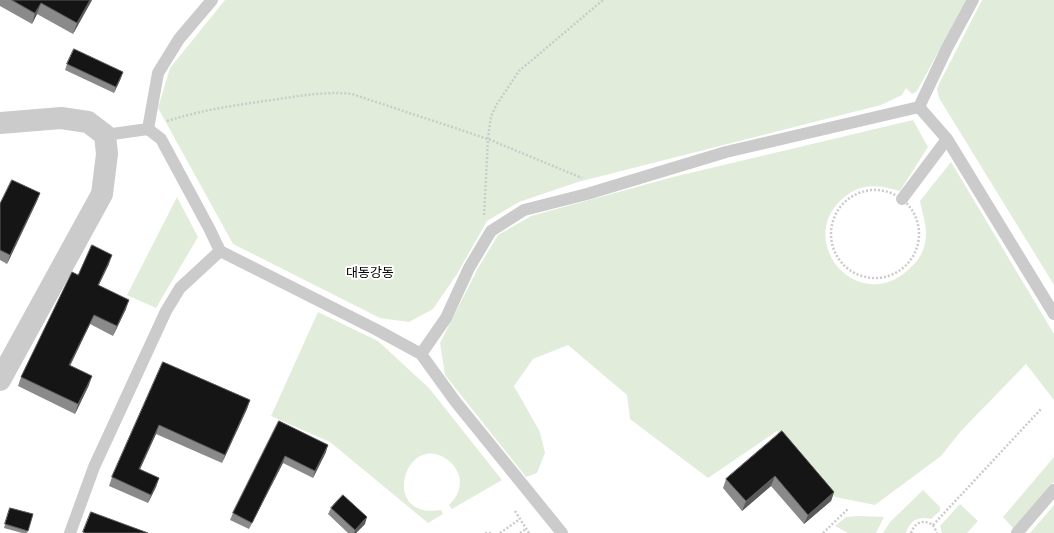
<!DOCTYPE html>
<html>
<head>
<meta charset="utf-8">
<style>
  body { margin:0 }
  canvas { display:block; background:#fff }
</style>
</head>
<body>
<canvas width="1054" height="533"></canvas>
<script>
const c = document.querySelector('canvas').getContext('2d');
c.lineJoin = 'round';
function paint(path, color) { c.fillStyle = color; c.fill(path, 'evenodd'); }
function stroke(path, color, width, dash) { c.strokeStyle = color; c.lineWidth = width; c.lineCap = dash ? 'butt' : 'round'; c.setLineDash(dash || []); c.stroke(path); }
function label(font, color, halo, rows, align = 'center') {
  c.font = font + ' Signika,"Noto Sans KR",sans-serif'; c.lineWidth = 4; c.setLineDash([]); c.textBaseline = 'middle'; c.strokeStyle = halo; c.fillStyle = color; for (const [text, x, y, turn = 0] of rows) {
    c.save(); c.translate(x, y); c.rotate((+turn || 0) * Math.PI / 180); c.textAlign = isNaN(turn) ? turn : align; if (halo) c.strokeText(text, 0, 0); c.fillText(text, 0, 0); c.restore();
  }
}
paint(new Path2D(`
  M225,0h742l-50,91 -5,3 -6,-6 -4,7 -21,10 -303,77 -59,20 -32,19 -30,53 -24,35 -24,13 -29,-4 -147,-74 -75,-136 12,-40z
  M982,0h72v285l-115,-187 -2,-9 2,-5z
  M913,120l15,27 -28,44c-25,-7 -42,-9 -62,12 -39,43 21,111 70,67 11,-10 16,-17 18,-33 1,-11 -4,-25 -6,-36l31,-39 103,172v66l-28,-36 -65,67 -20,25 -66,49 -40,-8 -58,-66 -69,47 -78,-59 -3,-24 -59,-50 -35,14 -19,27 26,46 5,21 -8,20 -11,4 -81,-102 -5,-32 38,-75 20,-33 33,-19 142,-39z
  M177,197l21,40 -42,71 -29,-13z
  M318,312l60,29 51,47 73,92 -50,29 -3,-4c7,-7 11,-14 11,-24 -1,-10 -7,-18 -15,-23 -41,-25 -65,62 -4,52l2,4 -15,9 -98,-81 -59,-26z
  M1054,457v25l-40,47 -11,-12z
  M923,490l17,17v4l-9,8c-12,-3 -21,1 -25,14h-23l7,-11z
  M960,504l18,17 -11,12h-25l-2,-7z
  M1054,505v28h-24z
  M859,516l25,1 -8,16h-28l-13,-7 11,-9z`), '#e1edda');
stroke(new Path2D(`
  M167,121c34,-11 70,-16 105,-21 27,-4 53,-9 80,-6l136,45 94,39
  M831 234a44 44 0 1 1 88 0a44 44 0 1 1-88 0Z
  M484,215l4,-76 3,-23 6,-12 22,-33 84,-71
  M515,511l14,22
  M933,525l109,-117
  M485,533h7
  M500,533l20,-14
  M520,533l6,-4
  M823,533l25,-24
  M911,533c4,-11 12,-14 22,-8l4,8`), '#cbcbcb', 2.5, [2, 2]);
stroke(new Path2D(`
  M973,0l-26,48 -28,59 28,32 107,175
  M148,129l10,-56 21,-34 33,-39
  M105,135l43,-6 13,10 48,89 11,23 157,79 44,24 34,47 107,132
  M902,199l45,-60
  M421,354l25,-36 23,-50 22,-37 33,-21 63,-16 139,-42 193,-45
  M70,533l24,-66 72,-156 14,-23 40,-37
  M1017,533l37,-43`), '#cbcbcb', 12);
stroke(new Path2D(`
  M0,123l61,-5 27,4 17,13 2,19 -5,40 -102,186`), '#cbcbcb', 22);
paint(new Path2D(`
  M0,0h92l-19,34 -36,-20 -5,10 -32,-18z
  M67,64l54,14 -7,15 -49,-23z
  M40,193l-3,8 -30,63 -7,-4v-56z
  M109,264l-10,21 27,24 -13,27 -23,-12 -20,42 19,19 -14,29 -57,-28 3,-9 57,-102z
  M163,362l87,38 -3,9 -25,54 -66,-29 -16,35 19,9 -3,9 -8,16 -39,-17 3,-9z
  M279,421l47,31 -13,26 -30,-15 -34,66 -19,-9 3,-7z
  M782,431l52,61 -3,9 -27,23 -33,-38 -29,25 -19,-23 3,-9z
  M10,508l23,6 -6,19h-5l-18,-5z
  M331,508l34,16 -9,9h-8l-20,-19z`), '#8a8a8a');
paint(new Path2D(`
  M90,0h2l-19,34 4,-11z
  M41,3l-4,11 -5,10 3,-11z
  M123,72l-2,6 -7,15 2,-6z
  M40,193l-3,8 -30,63 3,-9z
  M112,255l-3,9 -15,30 4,-9z
  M129,300l-3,9 -13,27 4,-10z
  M94,315l-4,9 -24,50 3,-9z
  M92,376l-3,9 -14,29 3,-10z
  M250,400l-3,9 -25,54 3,-8z
  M159,425l-3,9 -20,44 3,-9z
  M328,445l-2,7 -13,26 2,-7z
  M285,456l-2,7 -34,66 3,-6z
  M775,476l-4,10 -29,25 4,-10z
  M159,478l-3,9 -8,16 3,-8z
  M834,492l-3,9 -27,23 4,-9z
  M367,517l-2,7 -9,9h-2l1,-3z`), '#5b5b5b');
const building = new Path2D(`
  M12,0h78l-13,23 -36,-20 -6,10z
  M74,49l49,23 -7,15 -49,-23z
  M12,180l28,13 -30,62 -10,-5v-46z
  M92,245l20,10 -14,30 31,15 -12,26 -23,-11 -25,50 23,11 -14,28 -57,-27 51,-105 6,3z
  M163,362l87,38 -25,55 -66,-30 -20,44 20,9 -8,17 -39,-18z
  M279,421l49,24 -13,26 -30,-15 -33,67 -19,-10z
  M782,431l52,61 -26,23 -33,-39 -29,25 -20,-22z
  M343,495l24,22 -12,13 -24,-22z
  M10,508l23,6 -5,17 -23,-7z
  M91,512l57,21h-63l-2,-1z`);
paint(building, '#151515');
stroke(building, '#5b5b5b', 1);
label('13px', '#000', '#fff', [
  ["대동강동",370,274]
]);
</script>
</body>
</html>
